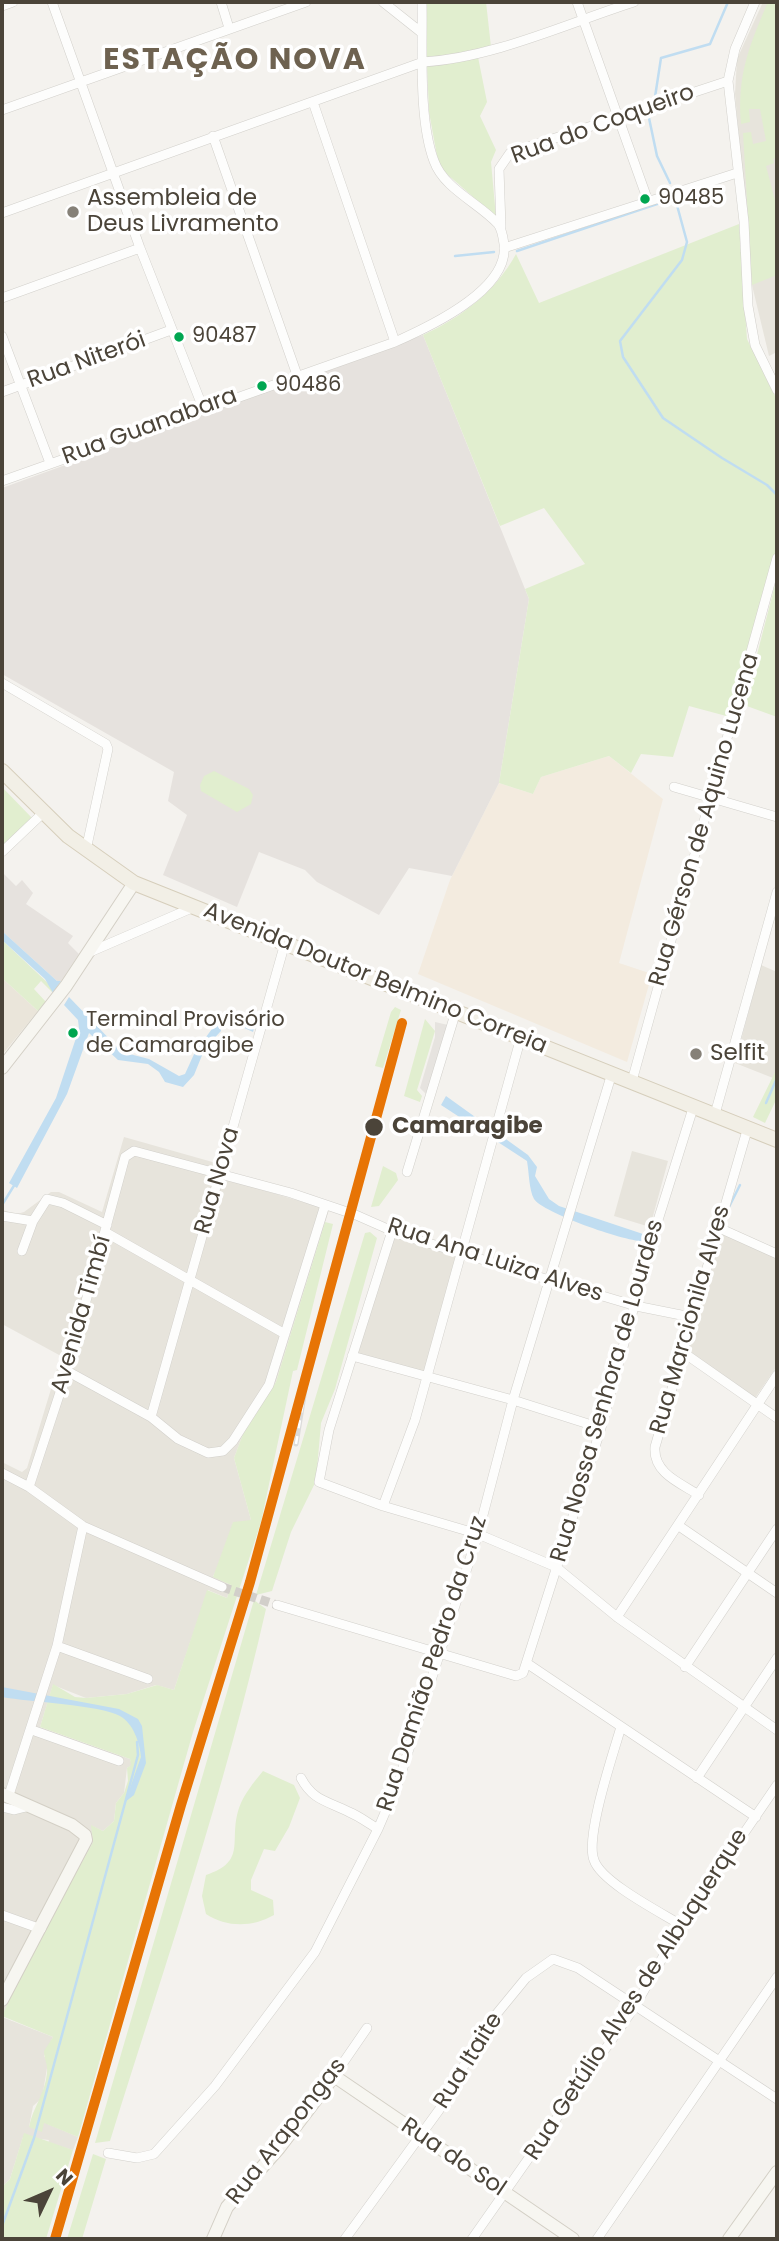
<!DOCTYPE html>
<html>
<head>
<meta charset="utf-8">
<style>
  body { margin:0 }
  #map { position:relative; width:779px; height:2241px; overflow:hidden; background:#f4f2ee; font-family:Poppins,sans-serif }
  canvas { display:block }
  .frame { position:absolute; inset:0; border:4px solid #4b4439; pointer-events:none }
  .north { position:absolute; left:14px; top:2157px; width:70px; height:70px; -webkit-text-stroke:5px #fff; paint-order:stroke; rotate:46deg; font-size:19px; font-weight:700; line-height:28px; text-align:center; color:#4b4439 }
  .north::after { content:''; display:block; margin:auto; width:24px; height:32px; background:#4b4439; clip-path:polygon(50% 0,100% 100%,50% 72%,0 100%) }
</style>
</head>
<body>
<div id="map">
<canvas width="779" height="2241"></canvas>
<div class="frame"></div>
<div class="north">N</div>
</div>
<script>
const c = document.querySelector('canvas').getContext('2d');
c.lineJoin = 'round';
function paint(path, color) { c.fillStyle = color; c.fill(path, 'evenodd'); }
function stroke(path, color, width, dash) { c.strokeStyle = color; c.lineWidth = width; c.lineCap = dash ? 'butt' : 'round'; c.setLineDash(dash || []); c.stroke(path); }
function label(font, color, halo, rows, align = 'center') {
  c.font = font + ' Poppins,sans-serif'; c.lineWidth = 7; c.setLineDash([]); c.textBaseline = 'middle'; c.strokeStyle = halo; c.fillStyle = color; for (const [text, x, y, turn = 0] of rows) {
    c.save(); c.translate(x, y); c.rotate((+turn || 0) * Math.PI / 180); c.textAlign = isNaN(turn) ? turn : align; if (halo) c.strokeText(text, 0, 0); c.fillText(text, 0, 0); c.restore();
  }
}
paint(new Path2D(`
  M763,2h14v350l-8,4 -17,-71 -17,-191 2,-35z
  M761,965l16,7v96l-4,10 -38,-15z
  M124,1137l92,26 -3,12 116,35 -53,172 -33,52 -9,24 17,62 -38,56 18,9 -4,13 -19,-8 -34,100 -18,-5 -29,9 -41,4 -33,-13 -13,42 90,32 2,6 -5,3 -3,25 -8,10 -2,18 -11,10 -11,-5 1,16 -91,175 51,20 -9,19 4,6 -6,36 -9,8 -4,21 14,-5 35,15 -5,13 -25,-7 1,-3 -26,-3 -13,42 -8,8v-725l20,10 5,-4 34,-112 -59,-32v-114l15,4 7,-2 27,-20h8l43,20z
  M632,1151l36,10 -18,66 -36,-11z
  M718,1233l41,14 18,12v107l-22,32 -68,-47z
  M392,1234l67,20 -35,119 -67,-20z`), '#e7e4dc');
paint(new Path2D(`
  M609,756l54,43 -44,164 33,11 -25,88 -209,-88 32,-94 49,-97 34,11 8,-17z`), '#f3ebdf');
paint(new Path2D(`
  M423,335l106,264 -30,184 -47,93 -43,-8 -30,47 -62,-33 -12,-12 -46,-18 -22,55 -74,-32 24,-60 -19,-14 6,-29 -172,-98 2,-50 -2,-2v-134z
  M2,872l14,14 6,-6 11,13 -7,11 47,32 -5,7 11,11 -18,27h-4l-55,-50z`), '#e6e2de');
paint(new Path2D(`
  M2,978l36,33 -36,44z`), '#eae5da');
paint(new Path2D(`
  M426,2h60l5,45 -62,12 -4,-3z
  M768,2h9v155l-4,2 1,4 -8,3 11,42v67l-25,10 -9,-152 8,-1 2,12 13,-3 -6,-32h-11l1,13 -9,2c-4,-49 8,-78 27,-122z
  M478,57l9,45 -7,14 16,34 -5,12 5,55 -57,-50 -10,-55 -2,-47z
  M739,224l8,115 30,61v148l-47,169 -41,-11 -16,51 -32,-3 -10,19 -22,-17 -68,21 -8,17 -34,-11 30,-184 -4,-10 60,-25 -41,-56 -44,18 -77,-191c39,-18 72,-43 93,-81l23,49z
  M777,577v140l-33,-12z
  M214,771l35,18 4,6 -2,9 -14,8 -36,-21 -1,-6 4,-9z
  M2,787l30,31 -30,31z
  M2,940l48,45 3,8 -12,-12 -7,8 12,13 -8,9 -36,-33z
  M395,1007l6,3 -18,58 -8,-2 16,-54z
  M425,1019l10,12 -18,59 5,6 -2,6 -16,-6z
  M777,1068v30l-12,25 -12,-6z
  M383,1166l13,7 2,7 -19,26 -8,1z
  M325,1222l8,2 -36,146 -4,1 -32,151 -68,210 -115,405 -34,-14 -2,9 -13,-5c4,-20 16,-33 18,-54 1,-9 -3,-14 -3,-22l9,-14 -51,-21 23,-49 68,-125 -2,-17 12,6 11,-10 2,-18 8,-10 4,-12 -1,-13 4,-3 -1,-6 -90,-32 13,-43 22,13 11,1 41,-4 30,-9 17,5 33,-100 20,8 4,-13 -18,-8 20,-55 18,-2 -17,-62 9,-24 33,-52z
  M370,1232l7,6 -42,151 -14,34 -5,58 -25,51 -19,59 -16,4 109,-362z
  M254,1600l12,9c-41,181 -101,356 -156,532l-15,2z
  M263,1771l31,14 6,13 -11,29 -14,24 -11,-2 -13,31v10l22,10 1,15c-21,12 -47,13 -68,-1l-4,-18 4,-21c42,-14 22,-34 33,-67 5,-14 15,-26 24,-37z
  M24,2133l49,17 -27,89h-44v-52l8,-8z
  M93,2154l13,5 -24,80h-15z`), '#e1eecf');
paint(new Path2D(`
  M435,1022l13,3 -21,70 -7,-7 15,-51z`), '#e6e3df');
paint(new Path2D(`
  M2,931l55,50h4l-8,12 -8,-14 -43,-39z
  M69,997l53,55 27,7 30,17 6,-2 10,-22 25,-34 35,7 -2,7 -17,-8 -16,2 1,5 -16,17 -11,27 -11,12 -18,-5 -6,-10 -11,-8 -30,-4 -29,-27 -22,61 -50,94 -8,-5 47,-85 23,-69 -1,-9 -14,-15z
  M446,1096l82,59 9,12 -2,9 14,23 10,7 87,29 -2,6c-15,2 -101,-28 -110,-42 -5,-9 -5,-27 -7,-38l-86,-56z
  M2,1687l117,22 19,10 4,7 4,37 -12,32 -9,7 16,-45c-1,-14 -8,-34 -21,-41 -20,-11 -91,-14 -118,-19z`), '#c0ddf1');
stroke(new Path2D(`
  M655,97l6,-39 49,-14 18,-42
  M649,118l8,38 13,27
  M517,251l158,-53 12,44 -5,18 -62,81 3,16 40,61 59,40 45,27 10,10
  M455,256l39,-4
  M766,1103l11,-25
  M2,1205l13,-21
  M729,1207l11,-22
  M2,2226l32,-88 104,-383 -1,-13`), '#c0ddf1', 2.5);
stroke(new Path2D(`
  M222,1587l55,18`), '#d2cfca', 9, [9, 4.5]);
const street = new Path2D(`
  M52,2l88,246 63,160
  M221,2l8,26
  M383,2l39,31
  M577,2l71,199
  M755,2l-20,47 -7,32 16,141 4,84 7,39 22,45
  M2,6l11,-4
  M313,102l82,240
  M2,110l304,-108
  M213,136l84,239
  M2,213l421,-151c70,-4 145,-39 211,-60
  M501,227l-2,-58 11,-16 218,-72
  M504,248l233,-75
  M2,298l138,-50
  M2,336l48,127
  M2,392l169,-62
  M2,481l393,-139c34,-15 115,-52 109,-98 -1,-7 -2,-15 -6,-20 -19,-21 -54,-35 -64,-63 -16,-42 -11,-114 -12,-159
  M2,683l104,61 2,5 -22,101
  M674,787l103,30
  M2,852l41,-39
  M90,952l104,-45
  M632,1081l145,-523
  M715,1114l62,-222
  M407,1172l49,-161
  M2,1216l31,5
  M717,1227l60,27
  M392,1231l-63,199 -10,52 64,24 95,28 78,33 61,50 160,113
  M105,1232l180,102
  M22,1251l11,-30 14,-22 16,4 44,22
  M684,1353l93,65
  M352,1356l161,44 88,28
  M67,1371l84,46 27,22 30,14 15,-2 10,-10 36,-56 56,-180
  M151,1417l134,-474
  M2,1473l27,14 54,39 139,61
  M29,1487l38,-116 58,-214 9,-6 157,42 65,22 43,19 150,46 87,26 55,11
  M699,1495c-19,-12 -46,-22 -44,-48l93,-320
  M383,1506l32,-86 106,-383
  M679,1526l98,67
  M277,1605l239,71 7,-3 78,-245 53,-195 40,-128
  M617,1617l160,-242
  M57,1646l91,33
  M528,1664l228,153
  M685,1667l92,-138
  M621,1727c-8,27 -36,110 -27,133 7,22 66,52 87,65
  M32,1730l87,31
  M301,1778c12,23 27,23 48,34 10,4 19,11 29,17
  M697,1778l80,-120
  M8,1798l49,-152 26,-120
  M2,1807l12,3 12,-3
  M2,1915l39,14
  M334,2076l33,-48
  M108,2153l29,5 17,-4 61,-68 100,-134 63,-123 21,-49 79,-246 35,-134 99,-327
  M345,2239l94,-129 46,-82 41,-50 27,-19 25,9 199,131
  M472,2239l162,-231 47,-83 96,-140
  M597,2239l180,-262`);
const secondary = new Path2D(`
  M2,1068l64,-82 68,-103
  M2,1794l70,31 13,10 1,5 -84,160
  M213,2239l14,-32 52,-59 55,-72 239,163
  M729,2239l48,-67`);
const primary = new Path2D(`
  M2,771l66,65 66,47 643,257`);
stroke(street, '#d2d0cb', 10);
stroke(secondary, '#d3cfc5', 14);
stroke(primary, '#d6cebb', 16);
stroke(street, '#fdfdfc', 9);
stroke(secondary, '#f7f6f1', 12);
stroke(primary, '#f2efe6', 14);
const rail = new Path2D(`
  M296,1444l14,-85`);
stroke(rail, '#dbdbda', 5);
stroke(rail, '#fff', 2.5, [8]);
stroke(new Path2D(`
  M55,2239l126,-434 69,-223 152,-559`), '#e77405', 10);
for (const [x, y, r, color] of [
  [645,199,6,"#00a651"],
  [73,212,7,"#868178"],
  [179,337,6,"#00a651"],
  [262,386,6,"#00a651"],
  [73,1033,6,"#00a651"],
  [696,1054,7,"#868178"],
  [374,1127,10,"#4b4439"]
]) { const dot = new Path2D(); dot.arc(x, y, r, 0, 2 * Math.PI); c.fillStyle = color; c.fill(dot); stroke(dot, '#fff', 2.5); }
label('21px', '#4b4439', '#fff', [
  ["90485",658,199],
  ["90487",192,337],
  ["90486",275,386],
  ["Terminal Provisório",86,1021],
  ["de Camaragibe",86,1047]
], 'left');
label('23px', '#4b4439', '#fff', [
  ["Rua do Coqueiro",603,125,-20],
  ["Rua Niterói",87,361,-20],
  ["Rua Guanabara",150,427,-20],
  ["Rua Gérson de Aquino Lucena",705,820,-74],
  ["Avenida Doutor Belmino Correia",375,979,22],
  ["Rua Nova",218,1181,-74],
  ["Rua Ana Luiza Alves",495,1261,18],
  ["Avenida Timbí",82,1315,-74],
  ["Rua Marcionila Alves",691,1320,-74],
  ["Rua Nossa Senhora de Lourdes",608,1391,-74],
  ["Rua Damião Pedro da Cruz",433,1664,-72],
  ["Rua Getúlio Alves de Albuquerque",637,1995,-57],
  ["Rua Itaite",469,2061,-58],
  ["Rua Arapongas",287,2132,-52],
  ["Rua do Sol",453,2158,34]
]);
label('23px', '#4b4439', '#fff', [
  ["Assembleia de",87,199],
  ["Deus Livramento",87,225],
  ["Selfit",710,1054]
], 'left');
label('bold 23px', '#4b4439', '#fff', [
  ["Camaragibe",392,1127]
], 'left');
c.letterSpacing = '2px';
label('bold 30px', '#6e6250', '#fff', [
  ["ESTAÇÃO NOVA",235,61]
]);
c.letterSpacing = '0px';
</script>
</body>
</html>
